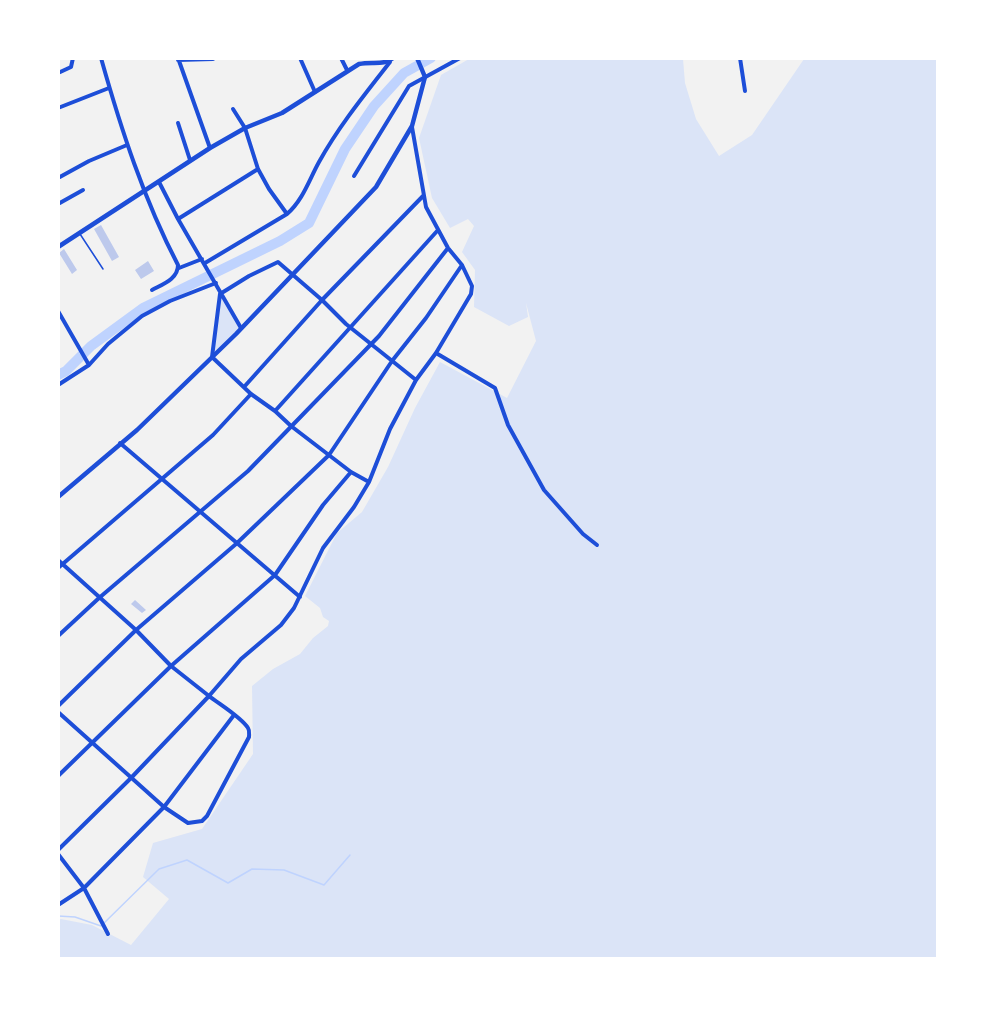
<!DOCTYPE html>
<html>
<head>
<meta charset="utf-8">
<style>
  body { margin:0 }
  #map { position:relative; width:996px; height:1017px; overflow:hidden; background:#f2f2f2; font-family:Lato,sans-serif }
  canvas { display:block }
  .frame { position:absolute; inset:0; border:60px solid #fff; pointer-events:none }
</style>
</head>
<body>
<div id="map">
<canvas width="996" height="1017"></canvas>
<div class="frame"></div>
</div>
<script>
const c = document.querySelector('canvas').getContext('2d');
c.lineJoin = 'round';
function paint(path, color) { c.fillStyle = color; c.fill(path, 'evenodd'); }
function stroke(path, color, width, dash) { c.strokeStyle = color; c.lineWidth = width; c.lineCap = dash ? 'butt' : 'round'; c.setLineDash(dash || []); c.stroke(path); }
paint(new Path2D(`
  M469,59h214l2,24 11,36 23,37 33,-21 52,-76h133v899h-878l-1,-38 3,-1 31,6 39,20 38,-46 -26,-22 10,-34 49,-14 51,-75 -1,-68 21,-17 27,-15 13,-16 15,-12 1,-5 -6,-4 -3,-9 -15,-12 32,-63 25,-21 26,-45 27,-59 25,-46 67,36 29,-57 -10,-38 2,14 -19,9 -35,-19 1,-37 -13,-18 12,-26 -6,-7 -18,9 -18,-30 -13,-60 22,-63z
  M219,291l22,37 -28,29z`), '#dbe4f7');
stroke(new Path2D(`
  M58,916l17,1 26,9 58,-57 28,-9 41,23 24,-14 32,1 40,15 26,-30`), '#bfd3fe', 1.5);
stroke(new Path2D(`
  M58,375l8,-4 25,-25 52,-38 137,-67 29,-18 36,-74 29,-43 30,-33 27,-15`), '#bfd3fe', 10);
paint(new Path2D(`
  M101,225l18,32 -7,4 -18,-32z
  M64,249l13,21 -5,4 -13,-21z
  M148,261l6,10 -13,8 -6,-9z
  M135,600l11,10 -4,3 -11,-9z`), '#bdc9ec');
stroke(new Path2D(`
  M80,234l23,35`), '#1d4ed8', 1.5);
stroke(new Path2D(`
  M101,58c20,71 43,142 77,207 0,14 -15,19 -26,25
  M178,58l32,90
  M300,58l15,34
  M341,58l6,12
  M740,58l5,33
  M178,60l35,-1
  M58,73l13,-6 2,-9
  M58,108l51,-20
  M233,109l12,19 13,41 11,20 18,25
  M178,123l12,37
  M354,176l55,-90 51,-28
  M58,178l31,-17 38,-16
  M159,182l19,37 63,109
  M58,204l25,-14
  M178,219l80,-50
  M205,263l82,-49c16,-14 22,-34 32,-52 20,-36 46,-68 71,-100
  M179,268l23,-9
  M58,311l31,54
  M436,353l59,35 13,37 36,65 39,44 14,11
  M58,385l31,-20 19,-21 34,-28 28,-15 46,-18
  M244,387l78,-87 101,-104
  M275,411l163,-181
  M120,443l180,154
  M369,482l-18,-10 -60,-46 -16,-15 -24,-17 -39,-37 8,-63 29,-18 29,-14 44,38 24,24 70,56
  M58,560l78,70 35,36 38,30 -78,82 -73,72
  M58,568l155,-133 38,-41
  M58,636l41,-38 149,-127 131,-135 69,-88
  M58,706l78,-76 100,-86 93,-89 63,-94 34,-43 36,-53
  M58,712l106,95 70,-92
  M58,776l113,-110 104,-91 48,-70 28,-33
  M58,854l26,34 24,46
  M58,905l26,-17 80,-81 24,16 14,-2 5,-5 42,-79c0,-3 1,-6 -1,-9 -7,-11 -29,-24 -39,-32l32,-37 40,-34 13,-17 29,-60 31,-41 15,-25 21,-53 26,-49 20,-27 35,-59 1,-8 -10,-21 -14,-17 -22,-41 -14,-80`), '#1d4ed8', 4);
stroke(new Path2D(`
  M58,247l152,-99 35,-20 37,-15 77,-49c13,-3 25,2 34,-6
  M58,497l79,-67 99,-96 140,-147 36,-61 13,-49 -8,-19`), '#1d4ed8', 4.5);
</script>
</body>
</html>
